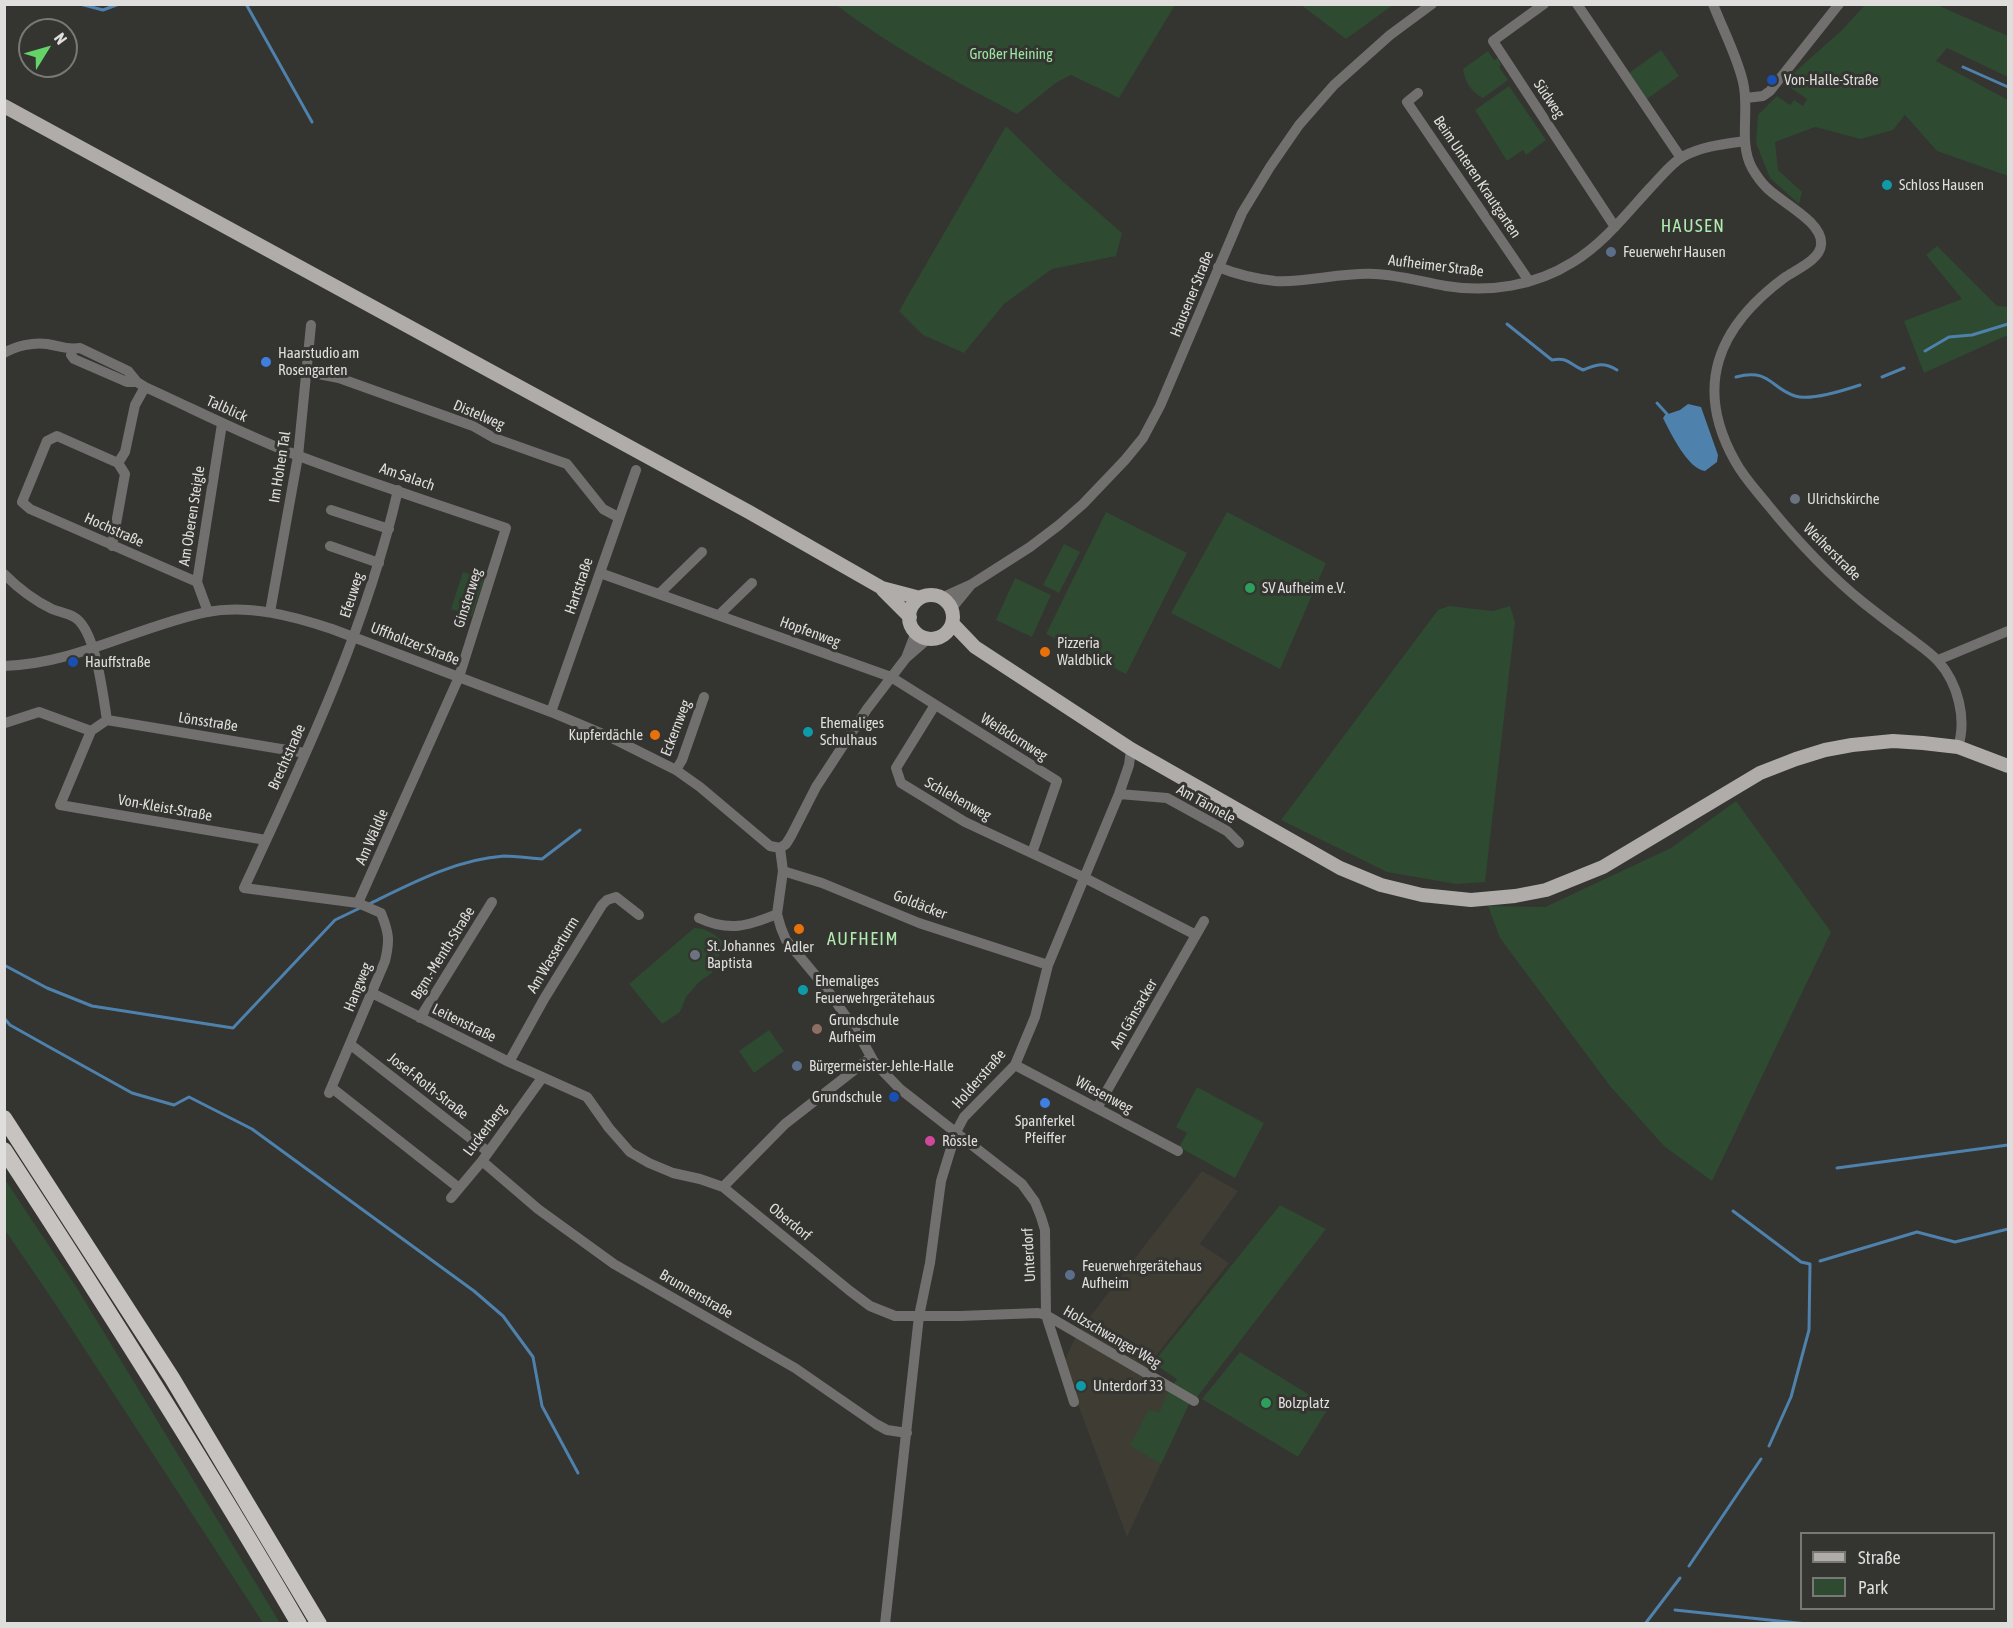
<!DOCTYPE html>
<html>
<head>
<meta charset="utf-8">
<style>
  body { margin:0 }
  #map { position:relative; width:2013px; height:1628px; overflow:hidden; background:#343431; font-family:"Asap Condensed",sans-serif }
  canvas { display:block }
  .frame { position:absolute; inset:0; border:6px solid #dfdedd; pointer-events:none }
  .legend { position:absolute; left:1800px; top:1532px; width:195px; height:78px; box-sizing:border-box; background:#343431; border:2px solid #787876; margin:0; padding:8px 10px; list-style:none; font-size:18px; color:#dfdedd }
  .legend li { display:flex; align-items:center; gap:12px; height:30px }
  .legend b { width:30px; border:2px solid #787876 }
  .north { position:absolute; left:18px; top:18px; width:60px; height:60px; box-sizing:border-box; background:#343431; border:2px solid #787876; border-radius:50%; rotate:53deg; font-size:16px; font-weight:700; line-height:24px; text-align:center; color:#dfdedd }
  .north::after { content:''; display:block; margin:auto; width:21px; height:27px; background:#64d468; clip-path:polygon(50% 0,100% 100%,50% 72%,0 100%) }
</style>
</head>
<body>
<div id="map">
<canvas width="2013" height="1628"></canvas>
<div class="frame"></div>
<ul class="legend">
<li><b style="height:8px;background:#afacaa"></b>Straße</li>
<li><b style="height:16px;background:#2e4a31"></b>Park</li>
</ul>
<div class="north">N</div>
</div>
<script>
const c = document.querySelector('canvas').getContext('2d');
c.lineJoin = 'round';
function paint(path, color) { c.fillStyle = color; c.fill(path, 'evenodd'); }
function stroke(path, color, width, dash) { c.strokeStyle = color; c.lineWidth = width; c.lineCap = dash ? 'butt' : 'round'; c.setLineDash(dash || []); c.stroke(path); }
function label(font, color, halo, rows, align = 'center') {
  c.font = font + ' "Asap Condensed",sans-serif'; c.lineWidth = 6; c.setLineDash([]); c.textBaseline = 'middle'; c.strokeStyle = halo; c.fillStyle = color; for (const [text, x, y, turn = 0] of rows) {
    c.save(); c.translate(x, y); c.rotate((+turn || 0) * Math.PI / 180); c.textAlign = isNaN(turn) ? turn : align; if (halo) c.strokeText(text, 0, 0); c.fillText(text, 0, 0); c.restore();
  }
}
paint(new Path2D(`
  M1202,1171l36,20 -38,53 29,19 -85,108 -65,-40z
  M1076,1336l114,66 -63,135 -64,-173z`), '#3e3c33');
paint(new Path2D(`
  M836,5h339l-56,93 -48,-23 -14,7 -40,32c-63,-33 -124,-66 -181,-109z
  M1301,5v-1l92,1 -47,34z
  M1865,5h72l71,31v41l-61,-29 -11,13 72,39v76l-71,-25 -32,-36 -12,15 -32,9 -46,-12 -40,15 3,28 24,22 -3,12 -29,-26 -14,-35 2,-28 19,-19 13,9 4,-5 9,6 4,-7 -22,-15 10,-12 47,-42z
  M1661,50l18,26 -32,23 -18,-26z
  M1488,51l6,9 4,-2 3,7 -2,2 9,13 -25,18c-12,-6 -18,-16 -20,-29z
  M1509,86l37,54 -20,15 -3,-5 -16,11 -32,-51z
  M1006,126l53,52 63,55 -6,23 -64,13 -48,35 -40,49 -41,-18 -24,-24z
  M1937,246l60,60 11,1v28l-84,38 -20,-52 58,-22 -36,-44z
  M1106,512l81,41 -61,121 -80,-40z
  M1227,512l99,51 -46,106 -109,-56z
  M1064,544l16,8 -21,41 -16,-8z
  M463,572l21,7 -12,37 -21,-7z
  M1015,578l36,17 -19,42 -36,-17z
  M1449,606l44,5 17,-5 5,16 -30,260 -29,2 -69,-12 -106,-52 157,-210z
  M1736,801l95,131 -119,249 -47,-34 -55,-61 -110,-148 -12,-32 57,1 126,-59z
  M694,928c12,0 21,6 30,15l-12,30 -13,9 -13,15 -6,15 -18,12 -33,-40z
  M769,1030l15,21 -30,22 -15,-22z
  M1197,1087l67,36 -29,55 -56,-31 8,-14 -11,-6z
  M4,1178l73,110 203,335h-17l-207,-318 -51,-75z
  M1280,1205l46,24 -132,172 -23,-13 6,-9 -24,-16z
  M1240,1352l89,55 -31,50 -96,-58z
  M1169,1390l21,12 -29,62 -31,-18 19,-37 10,4z`), '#2e4a31');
paint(new Path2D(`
  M1688,404l13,3 17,48 -1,7 -12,9c-17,-2 -34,-37 -42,-53l2,-3 15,-5z`), '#4e81ac');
stroke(new Path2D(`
  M80,4l23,6 16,-6
  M246,4l66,118
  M1963,67l45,20
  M1507,324l45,36c17,-3 17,4 31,10 14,-6 21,-8 34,0
  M1925,351l24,-14 23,-2 36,-11
  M1736,377c34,-9 34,11 59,19 15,5 50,-6 65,-11
  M1882,377l22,-9
  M1657,403l10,11
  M369,904c41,-20 88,-45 135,-48 12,0 25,2 38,3l38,-29
  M4,965l43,23 45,18 141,22 102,-108 25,-12
  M4,1018l6,7 41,23 81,45 42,12 15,-8 63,32 222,162 29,25 30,41 9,49 36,67
  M1837,1168l171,-23
  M1733,1211l68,51 9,2 -1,66 -18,67 -22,49
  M1820,1261l97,-29 38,10 53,-13
  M1689,1566l72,-107
  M1675,1610l132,14
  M1645,1624l35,-46`), '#4e81ac', 3);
stroke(new Path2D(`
  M1544,4l-51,37 122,186
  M1577,4l104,154
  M1713,4c10,26 24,52 30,78 7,28 -5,60 9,86 4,7 9,14 14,19 14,15 58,35 55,58 -1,15 -26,25 -37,33 -66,49 -91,108 -49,183 9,17 22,30 33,44 30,37 61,70 97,99 14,11 27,21 41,31 10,8 23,16 32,26 20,22 29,58 20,86
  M1418,93l-11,9 122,179
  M1746,98l17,-2 7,-5 69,-87
  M1218,267c18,7 37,12 57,14 33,2 66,-9 100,-7 24,1 47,8 71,12 43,7 89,0 127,-24 31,-19 53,-48 78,-75 10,-10 20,-24 33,-31 19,-10 40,-12 61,-15
  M72,351l-1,4 3,4 53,23h10
  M4,353c12,-7 29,-11 43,-9 14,2 18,6 33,4l48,23 9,11 8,5c51,23 101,49 154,69 68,26 138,48 207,72l-47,149 -101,226 -114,-15c60,-129 122,-259 154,-398
  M308,372l31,6 134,48 21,12 73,26 36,45 15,8
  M118,463l7,-11 10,-47 10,-18
  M331,510l58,19
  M112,546l13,-72 -7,-11 -61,-27 -10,5 -25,61 8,7 167,73
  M330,546l49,17
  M600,573l291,104 166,104 -25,72
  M4,574c15,15 29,26 48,35 7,3 15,4 22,8 22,12 29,79 33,103l-16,11 -31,74 206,35
  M659,594l43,-42
  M941,598l31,-14 58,-37 29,-22 24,-21 42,-44 18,-22 17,-32 82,-193 28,-46 29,-42 35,-40 56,-50 42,-31
  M951,609l19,-23
  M208,612l-11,-30 25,-158
  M270,612l28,-156 13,-131
  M719,615l33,-32
  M906,658l23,-20
  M1938,660l70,-29
  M4,666c72,-2 134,-40 203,-54 41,-8 86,4 125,17l219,83 57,24 68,34 24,17 70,59 10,2
  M935,705l-39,63 5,15 64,39 118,55 113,58
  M551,712l85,-242
  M107,720l198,33
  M5,723l34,-11 52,19
  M676,770l6,-10 22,-63
  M1119,794l48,4 60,33 12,12
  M780,848l3,23 -6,43 4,14 5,12 40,48 33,47 15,27 26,27 122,95 13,18 6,15 4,13 1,85 28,87
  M780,848l6,-4 5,-8 25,-49 51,-78 39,-51 10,-26
  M783,871l39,12 97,40 129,42
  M699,918c30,14 49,8 78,-4
  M372,993l137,69 78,35 22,31 21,24 19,11 24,10 27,6 23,8 127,104 20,15 25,10h65l78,-3 8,2 148,86
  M420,1018l72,-116
  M351,1045l136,106
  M509,1062l35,-63 58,-94 5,-5 9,-3 23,18
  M1015,1065l163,86
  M332,1088l127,100
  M329,1093l56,-132c5,-21 4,-28 -4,-48l-23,-10
  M1097,1108l107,-187
  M482,1161l56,48 76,55 181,104 81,56 11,6 20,3
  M723,1187l62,-63 86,-67
  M451,1198l31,-37 60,-83
  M885,1624l34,-308 11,-53 11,-82 15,-49 8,-15 51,-52 20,-48 13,-52 71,-171 10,-29 2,-16`), '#72706f', 10);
stroke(new Path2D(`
  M4,106l745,406 133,76 38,10
  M883,590l27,27
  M909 617a22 22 0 1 1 44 0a22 22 0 1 1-44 0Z
  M952,623l23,24 156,102 209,119 41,17 41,10 49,5 44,-4 31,-6 57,-23 157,-94 36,-14 29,-9 27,-5 41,-4 30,2 35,4 50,19`), '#afacaa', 14);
stroke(new Path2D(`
  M4,1118l168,260 147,246
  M4,1150c102,156 201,313 295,474`), '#c7c3c1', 16);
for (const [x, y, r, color] of [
  [1772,80,6,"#1a4fb4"],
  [1887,185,6,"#0f9aa8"],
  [1611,252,6,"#5c6f8a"],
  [266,362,6,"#3f7fe0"],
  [1795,499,6,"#6b7280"],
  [1250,588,6,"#2e9e5b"],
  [1045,652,6,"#e8710a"],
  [73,662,6,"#1a4fb4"],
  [808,732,6,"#0f9aa8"],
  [655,735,6,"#e8710a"],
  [799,929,6,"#e8710a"],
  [695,955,6,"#6b7280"],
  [803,990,6,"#0f9aa8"],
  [817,1029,6,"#8d6e63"],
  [797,1066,6,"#5c6f8a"],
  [894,1097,6,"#1a4fb4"],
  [1045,1103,6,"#3f7fe0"],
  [930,1141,6,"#d1479c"],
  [1070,1275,6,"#5c6f8a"],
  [1081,1386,6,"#0f9aa8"],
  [1266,1403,6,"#2e9e5b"]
]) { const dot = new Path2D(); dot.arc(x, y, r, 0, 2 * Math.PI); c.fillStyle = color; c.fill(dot); stroke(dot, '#343431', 2); }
label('15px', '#9ce4a2', '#343431', [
  ["Großer Heining",1011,54]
]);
label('15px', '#dfdedd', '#343431', [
  ["Von-Halle-Straße",1784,80],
  ["Schloss Hausen",1899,185],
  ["Feuerwehr Hausen",1623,252],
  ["Haarstudio am",278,353],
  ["Rosengarten",278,370],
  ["Ulrichskirche",1807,499],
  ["SV Aufheim e.V.",1262,588],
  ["Pizzeria",1057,643],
  ["Waldblick",1057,660],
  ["Hauffstraße",85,662],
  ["Ehemaliges",820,723],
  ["Schulhaus",820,740],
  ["Kupferdächle",643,735,"right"],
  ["St. Johannes",707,946],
  ["Baptista",707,963],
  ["Adler",799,947,"center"],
  ["Ehemaliges",815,981],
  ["Feuerwehrgerätehaus",815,998],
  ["Grundschule",829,1020],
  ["Aufheim",829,1037],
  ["Bürgermeister-Jehle-Halle",809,1066],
  ["Grundschule",882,1097,"right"],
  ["Spanferkel",1045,1121,"center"],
  ["Pfeiffer",1045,1138,"center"],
  ["Rössle",942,1141],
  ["Feuerwehrgerätehaus",1082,1266],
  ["Aufheim",1082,1283],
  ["Unterdorf 33",1093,1386],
  ["Bolzplatz",1278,1403]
], 'left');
label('15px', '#dfdedd', '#343431', [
  ["Südweg",1549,99,56],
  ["Beim Unteren Krautgarten",1477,177,56],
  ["Aufheimer Straße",1436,266,7],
  ["Hausener Straße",1192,294,-68],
  ["Talblick",227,409,24],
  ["Distelweg",479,415,23],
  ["Im Hohen Tal",280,467,-81],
  ["Am Salach",407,477,19],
  ["Am Oberen Steigle",192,516,-81],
  ["Hochstraße",114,530,24],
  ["Weiherstraße",1832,552,45],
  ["Hartstraße",579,586,-71],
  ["Efeuweg",352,595,-72],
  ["Ginsterweg",468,598,-72],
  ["Hopfenweg",810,632,20],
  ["Uffholtzer Straße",415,644,21],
  ["Lönsstraße",208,722,9],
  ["Eckernweg",676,728,-69],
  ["Weißdornweg",1014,737,32],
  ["Brechtstraße",287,757,-66],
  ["Schlehenweg",958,799,29],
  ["Am Tännele",1206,804,29],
  ["Von-Kleist-Straße",165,808,10],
  ["Am Wäldle",372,837,-66],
  ["Goldäcker",920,905,21],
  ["Bgm.-Menth-Straße",443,953,-58],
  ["Am Wasserturm",553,955,-59],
  ["Hangweg",358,987,-68],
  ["Am Gänsacker",1134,1014,-60],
  ["Leitenstraße",464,1023,26],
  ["Holderstraße",979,1079,-49],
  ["Josef-Roth-Straße",428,1086,38],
  ["Wiesenweg",1104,1095,28],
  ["Luckerberg",485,1130,-53],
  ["Oberdorf",790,1222,39],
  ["Unterdorf",1029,1255,-93],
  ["Brunnenstraße",696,1294,30],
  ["Holzschwanger Weg",1112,1337,30]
]);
c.letterSpacing = '1.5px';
label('18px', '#b1ebaf', '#343431', [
  ["HAUSEN",1693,226],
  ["AUFHEIM",863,939]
]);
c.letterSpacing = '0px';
</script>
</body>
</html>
